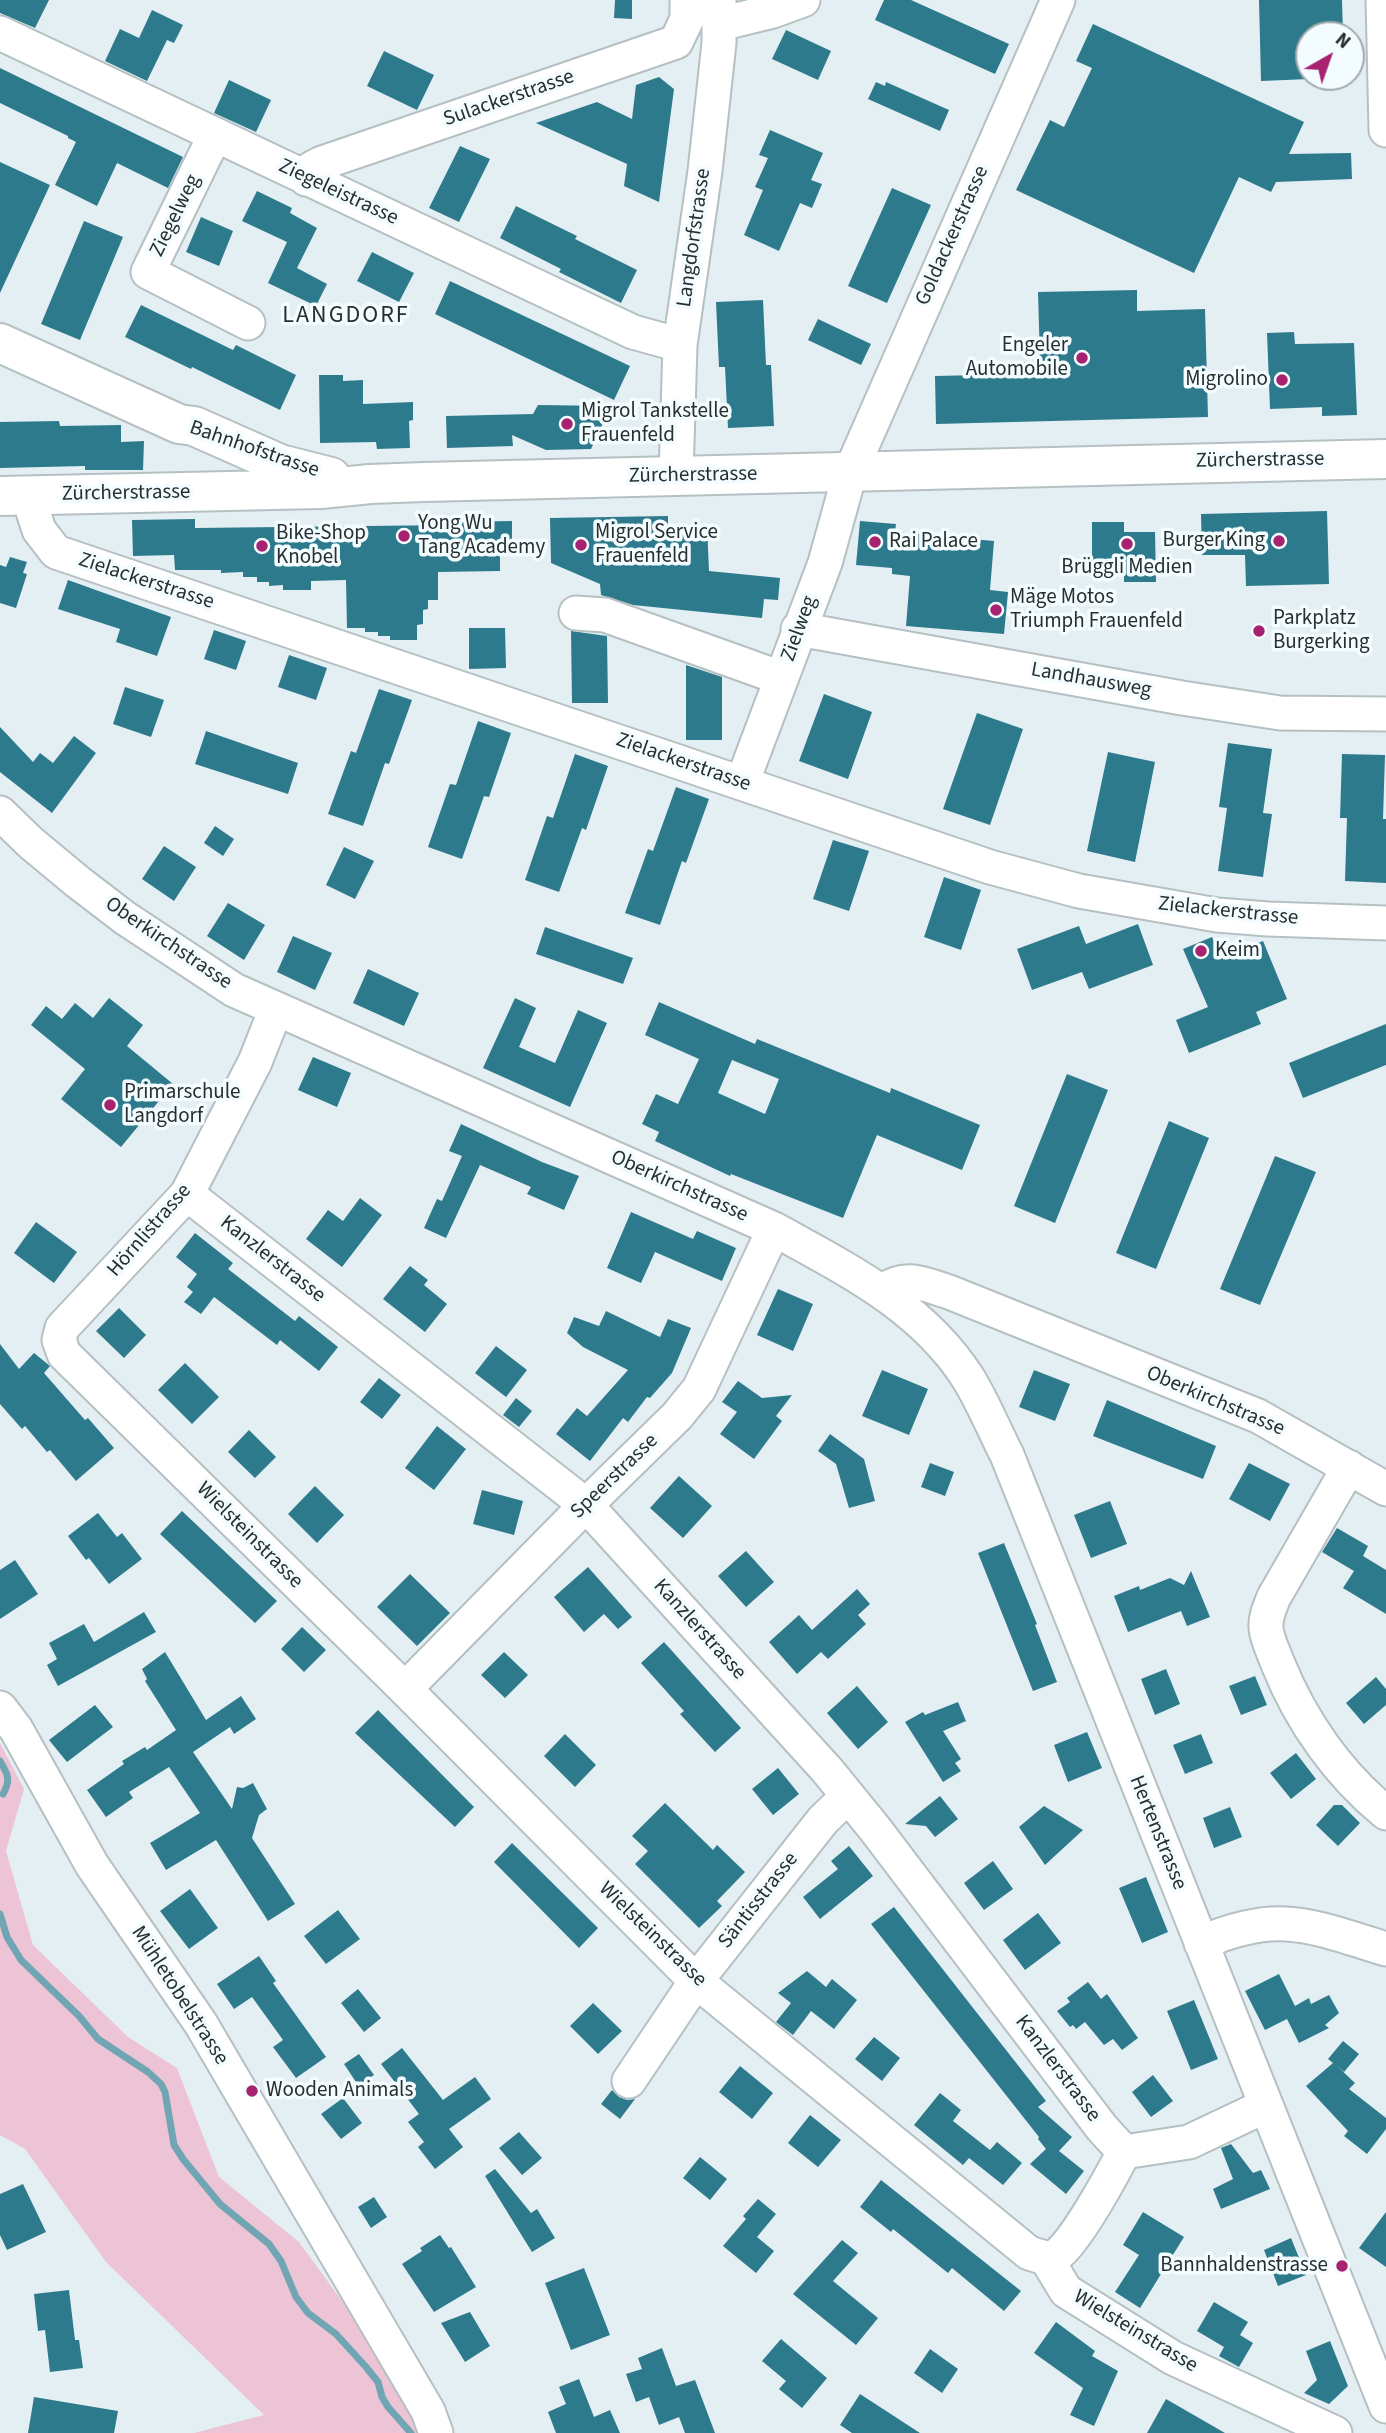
<!DOCTYPE html>
<html>
<head>
<meta charset="utf-8">
<style>
  body { margin:0 }
  #map { position:relative; width:1386px; height:2433px; overflow:hidden; background:#e4eff3; font-family:"Source Sans 3",sans-serif }
  canvas { display:block }
  .north { position:absolute; left:1295px; top:21px; width:70px; height:70px; box-sizing:border-box; background:#f3fcff; border:2px solid #a2aaac; border-radius:50%; rotate:40deg; font-size:19px; font-weight:700; line-height:28px; text-align:center; color:#292e2f }
  .north::after { content:''; display:block; margin:auto; width:24px; height:32px; background:#a7236f; clip-path:polygon(50% 0,100% 100%,50% 72%,0 100%) }
</style>
</head>
<body>
<div id="map">
<canvas width="1386" height="2433"></canvas>
<div class="north">N</div>
</div>
<script>
const c = document.querySelector('canvas').getContext('2d');
c.lineJoin = 'round';
function paint(path, color) { c.fillStyle = color; c.fill(path, 'evenodd'); }
function stroke(path, color, width, dash) { c.strokeStyle = color; c.lineWidth = width; c.lineCap = dash ? 'butt' : 'round'; c.setLineDash(dash || []); c.stroke(path); }
function label(font, color, halo, rows, align = 'center') {
  c.font = font + ' "Source Sans 3",sans-serif'; c.lineWidth = 7; c.setLineDash([]); c.textBaseline = 'middle'; c.strokeStyle = halo; c.fillStyle = color; for (const [text, x, y, turn = 0] of rows) {
    c.save(); c.translate(x, y); c.rotate((+turn || 0) * Math.PI / 180); c.textAlign = isNaN(turn) ? turn : align; if (halo) c.strokeText(text, 0, 0); c.fillText(text, 0, 0); c.restore();
  }
}
paint(new Path2D(`
  M0,1743l24,46 -18,62 27,94 95,92 49,31 42,109 80,65 81,111 48,80h-234l70,-18 -158,-153 -81,-113 -25,-14z`), '#edc4d5');
stroke(new Path2D(`
  M0,1761c8,13 11,19 3,33
  M0,1914l7,23 14,23 58,56 19,23 50,33 13,12 4,8 9,53 9,14 37,45 49,40 12,17 15,36 12,16 28,21 30,33 12,15 4,15 6,10 23,26`), '#70a5b3', 7);
paint(new Path2D(`
  M0,0h49l-14,28 -35,-15z
  M615,0h17v19l-18,-1z
  M884,0h27l98,44 -14,30 -120,-54z
  M1259,0h83l1,35h-34v44l-48,2z
  M152,10l31,15 -9,18 -7,-3 -20,41 -42,-20 15,-32 19,9z
  M1093,24l211,98 -15,32 62,-1 1,26 -76,3 -5,10 -32,-15 -45,96 -178,-83 34,-70 14,7 28,-59 -16,-7z
  M786,30l45,21 -13,29 -46,-21z
  M384,51l50,24 -17,35 -50,-24z
  M0,68l183,89 -15,31 -51,-25 -20,43 -42,-21 21,-43 -8,-4v-2l-68,-33z
  M659,77l15,12 -15,113 -35,-16 3,-22 -91,-41 61,-21 35,17 4,-34z
  M229,80l42,20 -15,32 -42,-19z
  M876,82l9,4 1,-4 63,28 -9,21 -72,-32z
  M770,130l53,23 -12,27 11,4 -10,24 -12,-5 -21,48 -35,-16 19,-45 -8,-3 13,-29 -9,-3z
  M460,146l30,13 -31,63 -30,-14z
  M0,162l50,23 -50,108z
  M892,188l39,17 -44,98 -39,-17z
  M257,191l35,17 -2,5 27,15 -20,40 30,16 -11,22 -48,-23 19,-41 -45,-21z
  M516,206l61,30 -2,3 62,31 -16,33 -62,-31 2,-3 -61,-31z
  M201,217l32,14 -14,35 -33,-14z
  M84,221l39,16 -43,103 -39,-16z
  M372,252l42,21 -15,29 -42,-21z
  M450,281l180,85 -16,34 -179,-86z
  M1137,290v21l68,-2 3,108 -272,7 -1,-48 90,-2 -1,-12 16,-1 -2,-69z
  M763,300l3,65h5l3,61 -46,2 -3,-61h-6l-3,-65z
  M141,305l92,45 3,-5 60,30 -16,35 -88,-43 -1,2 -66,-32z
  M818,319l53,25 -10,21 -53,-25z
  M1294,332l1,12 59,-1 3,72 -35,1v-9l-52,2 -3,-76z
  M319,375h24v6l20,-1v24l50,-2v18l-4,1 1,27 -33,1 -1,-7 -56,1z
  M538,405l73,1 -20,43 -45,1 -34,-15 1,11 -66,2 -1,-32 87,-2z
  M59,421l1,5 61,-1v17l23,-1 -1,29h-58v-4l-85,2v-46z
  M1327,511l2,73 -83,2 -1,-31h-43l-1,-41z
  M668,516v11l39,-2 2,46 71,7 -2,22 -14,-1 -2,19 -129,-13 -32,-10 -1,-11 -49,-21 -1,-45z
  M195,519v9l258,-3v-3l59,-1v21h-12v29l-62,1v28h-10v9l-5,1v14l-6,1v15h-27v-4h-12v-4h-13v-4h-18l-1,-48 -35,1v9h-28v-5l-14,1v-4h-12v-5h-14v-5l-22,1v-3h-46l-1,-15 -41,1 -1,-36z
  M860,521l36,3 -1,8 99,9 -4,49 18,2 -4,42 -98,-8 4,-50 -18,-2v-6l-36,-3z
  M1092,522h32v10h31l1,50h-32v-14l-32,1z
  M10,557l17,5 -4,11 4,1 -11,34 -16,-5v-38l6,2z
  M68,580l103,37 -14,39 -41,-14 4,-13 -62,-20z
  M469,628h36l1,40 -37,1z
  M214,630l32,11 -10,29 -32,-11z
  M571,631l36,5 1,67h-36z
  M289,655l38,13 -11,32 -38,-13z
  M686,665l36,12v63h-36z
  M125,687l39,13 -13,37 -38,-13z
  M379,689l33,11 -23,64 -4,-1 -22,63 -35,-12 23,-63 5,2z
  M824,694l48,18 -24,67 -49,-18z
  M977,713l46,16 -33,96 -47,-16z
  M478,721l33,12 -22,64 -5,-1 -22,63 -34,-12 22,-63 6,1z
  M0,727l33,35 7,-9 13,10 21,-27 22,17 -44,60 -52,-41z
  M206,731l92,32 -10,31 -93,-30z
  M1228,743l44,6 -9,64 9,1 -9,63 -45,-6 9,-63 -8,-1z
  M1108,752l47,10 -20,100 -48,-11z
  M575,754l33,12 -22,64 -4,-2 -23,64 -34,-12 22,-64 6,2z
  M1342,754l43,1 -2,64h3v64l-41,-2 2,-63h-7z
  M676,787l33,12 -23,64 -4,-2 -22,64 -35,-12 23,-64 5,2z
  M215,826l19,13 -11,17 -19,-13z
  M833,840l36,11 -20,60 -36,-12z
  M164,846l32,21 -22,34 -32,-22z
  M344,847l30,14 -19,38 -29,-14z
  M944,877l37,13 -20,60 -37,-13z
  M228,903l37,22 -21,35 -37,-24z
  M1138,924l15,41 -64,24 -7,-17 -50,18 -15,-41 62,-23 7,18z
  M545,927l88,31 -10,26 -87,-30z
  M293,936l39,17 -17,37 -38,-18z
  M1212,937l9,21 42,-17 24,58 -31,13 5,12 -72,29 -13,-33 32,-13 -25,-58z
  M368,969l51,24 -15,33 -51,-23z
  M109,998l34,27 -16,21 46,38 -52,63 -60,-48 24,-30 -54,-44 15,-19 16,13 13,-16 18,15z
  M515,998l21,10 -17,39 36,16 23,-53 29,13 -37,84 -87,-39z
  M659,1002l96,42 2,-5 133,54 1,-5 89,37 -18,45 -85,-35 -34,83 -112,-44 -1,2 -75,-35 4,-9 -17,-8 14,-30 22,10 21,-45 -54,-24zM732,1060l47,19 -14,35 -47,-21z
  M1386,1024v41l-83,33 -14,-35z
  M313,1057l38,16 -14,34 -39,-17z
  M1067,1074l41,16 -53,133 -41,-17z
  M1169,1121l40,17 -53,131 -40,-16z
  M461,1124l81,38 37,14 -15,34 -37,-16 4,-7 -51,-22 -34,73 -22,-10 13,-29 5,2 20,-45 -13,-5z
  M1275,1156l41,16 -56,133 -40,-16z
  M360,1198l22,17 -40,52 -36,-28 22,-29 15,11z
  M631,1212l62,27 4,-8 39,17 -14,33 -67,-29 -14,31 -34,-15z
  M36,1222l41,30 -23,31 -40,-30z
  M195,1233l38,30 -5,6 67,52 4,-5 39,31 -19,24 -39,-31 -3,5 -63,-48 -13,17 -17,-12 9,-10 -6,-5 10,-13 -21,-17z
  M410,1266l18,14 -4,5 23,19 -22,28 -42,-33z
  M778,1289l35,15 -20,47 -36,-16z
  M119,1308l27,27 -22,23 -28,-27z
  M606,1311l54,26 8,-18 23,9 -19,45 -22,25 -3,-1 -19,25 -5,-4 -33,43 -34,-27 21,-26 10,8 41,-46 -45,-23 -16,-14 7,-16 25,9z
  M0,1344l19,25 15,-16 16,13 -6,7 41,47 3,-2 26,30 -38,33 -26,-31 -3,2 -22,-26 -3,3 -22,-25z
  M496,1346l31,24 -21,27 -31,-24z
  M185,1363l34,34 -27,27 -34,-34z
  M882,1370l46,19 -19,46 -47,-19z
  M1034,1370l36,14 -15,37 -36,-14z
  M379,1378l22,17 -19,24 -22,-17z
  M738,1381l24,17 30,-3 -16,21 6,5 -28,38 -34,-25 17,-22 -15,-10z
  M516,1398l16,13 -13,16 -16,-12z
  M1107,1400l109,46 -13,33 -110,-43z
  M437,1426l29,23 -32,41 -29,-22z
  M249,1430l27,27 -21,21 -27,-26z
  M830,1434l34,25 11,42 -26,7 -13,-44 -18,-13z
  M930,1463l24,9 -9,24 -24,-9z
  M1249,1463l41,21 -20,37 -41,-22z
  M679,1476l33,30 -29,32 -33,-30z
  M315,1486l29,29 -27,28 -29,-29z
  M482,1490l41,11 -9,34 -41,-11z
  M1110,1501l17,43 -36,14 -17,-43z
  M182,1511l95,90 -22,22 -95,-89z
  M98,1513l19,24 5,-4 20,26 -33,25 -20,-26 -3,2 -18,-24z
  M1337,1528l31,18 -5,10 23,14v44l-43,-26 11,-17 -32,-19z
  M1004,1543l33,81 -2,1 22,57 -24,9 -55,-138z
  M746,1551l28,31 -28,25 -28,-31z
  M15,1560l23,34 -38,25v-49z
  M588,1567l44,50 -14,12 -14,-15 -20,18 -30,-35z
  M1191,1571l19,46 -23,9 -6,-15 -53,21 -14,-36 25,-10 1,4 30,-12 14,7z
  M410,1574l40,39 -33,33 -40,-39z
  M857,1589l13,15 -12,11 8,9 -38,35 -7,-7 -24,22 -28,-32 30,-27 13,15z
  M144,1612l12,20 -98,54 -11,-21 10,-6 -8,-16 35,-19 10,18z
  M302,1627l24,23 -22,22 -23,-23z
  M664,1642l77,86 -26,24 -35,-38 4,-3 -43,-48z
  M165,1652l41,68 35,-24 15,23 -22,15 -4,-7 -37,25 39,57 5,-22 6,1 10,-5 14,26 -8,6 -7,23 43,66 -27,17 -52,-81 -50,30 -16,-27 50,-30 -31,-46 -40,25 4,6 -27,19 -19,-27 37,-26 -2,-3 23,-14 2,3 29,-20 -31,-49 2,-2 -5,-10z
  M504,1652l24,23 -23,23 -24,-23z
  M1166,1669l14,35 -25,11 -14,-36z
  M1255,1676l12,29 -26,10 -12,-29z
  M1376,1677l10,12v16l-22,19 -18,-21z
  M857,1686l31,36 -30,27 -31,-36z
  M958,1702l8,19 -23,10 18,28 -6,4 6,8 -18,11 -38,-60 18,-10 2,3z
  M95,1705l18,22 -46,35 -18,-22z
  M378,1710l96,97 -19,20 -100,-94z
  M1087,1732l15,36 -34,14 -14,-37z
  M565,1734l31,31 -21,22 -31,-31z
  M1201,1734l12,29 -28,11 -12,-29z
  M1296,1753l20,26 -25,20 -21,-26z
  M778,1768l21,26 -26,21 -21,-26z
  M940,1796l18,23 -23,18 -9,-11 -21,-2z
  M665,1803l48,47 4,-5 28,27 -28,29 5,5 -23,22 -64,-64 13,-13 -16,-15z
  M1334,1805h8l18,18 -22,23 -22,-21z
  M1044,1806l39,24 -38,35 -26,-38z
  M1230,1807l12,30 -28,11 -11,-30z
  M512,1843l86,85 -19,20 -85,-86z
  M849,1846l24,30 -53,43 -17,-22 35,-28 -7,-8z
  M993,1861l20,28 -29,21 -20,-27z
  M1146,1877l22,55 -26,11 -23,-55z
  M190,1889l28,39 -29,21 -29,-38z
  M894,1907l152,194 -8,6 34,30 -13,14 25,20 -18,23 -36,-30 16,-15 -8,-10 1,-2 -168,-213z
  M338,1910l22,29 -34,25 -22,-28z
  M1038,1913l23,30 -36,27 -22,-30z
  M259,1956l17,25 -3,2 53,74 -30,21 -23,-31 10,-7 -31,-43 -18,12 -17,-25z
  M807,1971l19,16 6,-8 25,21 -23,29 -23,-18 -18,24 -17,-13 15,-19 -13,-10z
  M1279,1974l16,32 14,-8 2,6 18,-9 10,18 -14,12 4,3 -30,15 -12,-24 -22,11 -20,-39z
  M1088,1982l13,17 6,-5 31,44 -16,12 -9,-11 -9,6 -19,-23 -9,7 -3,-4 -3,2 -13,-16 13,-9 -3,-4z
  M358,1989l23,29 -17,14 -23,-29z
  M1194,2000l24,59 -27,11 -24,-59z
  M593,2003l29,28 -24,23 -28,-28z
  M874,2037l26,21 -18,23 -27,-22z
  M1343,2041l16,13 -15,18 -7,-6 18,17 -6,6 37,29v11l-19,25 -23,-18 4,-5 -42,-45 27,-23 -5,-4z
  M402,2048l41,52 32,-23 16,22 -42,30 14,18 -28,22 -17,-22 6,-5 -16,-20 11,-8 -38,-50z
  M359,2054l15,21 -16,10 -14,-21z
  M740,2066l33,27 -21,26 -33,-27z
  M1153,2075l20,26 -22,16 -19,-25z
  M612,2090l7,7 8,3 8,-1 -15,20 -19,-15z
  M940,2093l21,17 -8,11 37,29 7,-8 25,21 -19,22 -34,-27 -6,7 -49,-40z
  M343,2098l19,25 -21,16 -20,-25z
  M810,2115l31,25 -23,27 -30,-24z
  M519,2132l23,26 -20,17 -23,-27z
  M1231,2144l22,29 8,-3 9,19 -49,20 -8,-20 20,-10 -12,-31z
  M700,2157l27,22 -17,21 -27,-22z
  M495,2169l36,44 6,-4 18,29 -23,14 -47,-76z
  M881,2180l140,111 -17,20 -52,-43 -4,5 -55,-44 -2,3 -31,-25z
  M23,2184l23,48 -39,18 -7,-15v-41z
  M374,2197l13,20 -16,11 -13,-21z
  M758,2199l18,15 -19,23 17,14 -18,22 -33,-27 23,-27 -3,-3z
  M1143,2212l41,25 -44,71 -25,-16 24,-37 -16,-10z
  M1386,2212v55l-27,-19z
  M440,2235l9,13 2,-1 25,40 -42,25 -32,-48 20,-13 -2,-3z
  M1291,2238l15,37 -28,11 -14,-36z
  M842,2240l16,13 -25,28 45,37 -22,27 -63,-51z
  M584,2268l26,67 -39,15 -26,-67z
  M69,2290l6,50h4l4,28 -33,4 -5,-42 -7,1 -4,-37z
  M1214,2302l34,20 -8,13 13,8 -14,24 -20,-11 5,-9 -27,-16z
  M470,2312l20,34 -25,16 -24,-39z
  M1056,2322l39,29 -3,5 26,15 -24,55 -24,-11 13,-27 -49,-35z
  M781,2339l46,39 -25,30 -23,-19 7,-8 -24,-20z
  M1330,2341l18,45 -19,18 -25,-11 13,-13 -11,-29z
  M662,2348l14,38 19,-6 20,53h-30l-6,-16 -20,8 -10,-28 -13,5 -10,-28 16,-5 -4,-11z
  M930,2349l28,20 -16,24 -28,-20z
  M579,2379l15,38 16,-7 10,23h-64l-8,-21 18,-8 -7,-17z
  M860,2394l60,39h-68l-12,-8z
  M34,2397l84,14 -4,22h-86z
  M1166,2399l59,34h-78z`), '#2e7a8d');
const minor = new Path2D(`
  M1383,0l3,130
  M720,24l53,-13 30,-11
  M0,33l633,299 47,13
  M215,135l-67,137 100,51
  M306,179l6,-11 10,-5 354,-121 11,-23v-19
  M676,476l4,-131 25,-174 14,-128v-43
  M28,496l11,34 17,22 934,315 89,24 138,24 51,4 118,4
  M576,613l29,2 176,63
  M798,629l384,69 98,15 106,1
  M742,783l83,-220 25,-90 208,-473
  M0,813l31,30 47,39 47,36 109,72 540,239c72,40 148,77 194,149 15,24 26,52 39,77l379,951
  M276,1009l-21,53 -68,132 -125,134 -3,12 5,14 341,335 291,292 333,272c7,2 18,7 26,3 17,-7 59,-85 69,-104
  M187,1194l399,311 241,265 48,59 227,299 22,24
  M882,1291c25,-17 41,-7 67,1l309,124 128,73
  M1349,1467l-75,130c-4,10 -9,20 -8,31 1,12 8,25 12,36 23,57 60,110 108,149
  M405,1689l181,-184 91,-89 22,-27 75,-160
  M0,1708l16,21 76,136 109,159 227,387 8,22
  M1201,1943c77,-34 110,-17 185,6
  M629,2081l67,-100 127,-161 25,-24
  M1124,2152l65,-10 76,-36
  M1046,2258l20,33 107,67 162,75`);
const major = new Path2D(`
  M0,343l179,81 15,2 86,38 51,13
  M0,496l321,-7 49,-5 54,-2 962,-23`);
stroke(minor, '#b5c0c3', 37);
stroke(major, '#b5c0c3', 42);
stroke(minor, '#fff', 33);
stroke(major, '#fff', 38);
for (const [x, y, r, color] of [
  [1082,358,7,"#a7236f"],
  [1282,380,7,"#a7236f"],
  [567,424,7,"#a7236f"],
  [404,536,7,"#a7236f"],
  [1279,541,7,"#a7236f"],
  [875,542,7,"#a7236f"],
  [1127,544,7,"#a7236f"],
  [581,545,7,"#a7236f"],
  [262,546,7,"#a7236f"],
  [996,610,7,"#a7236f"],
  [1259,631,7,"#a7236f"],
  [1201,951,7,"#a7236f"],
  [110,1105,7,"#a7236f"],
  [252,2091,7,"#a7236f"],
  [1342,2266,7,"#a7236f"]
]) { const dot = new Path2D(); dot.arc(x, y, r, 0, 2 * Math.PI); c.fillStyle = color; c.fill(dot); stroke(dot, '#f3fcff', 2.5); }
label('21px', '#292e2f', '#f3fcff', [
  ["Sulackerstrasse",509,99,-19],
  ["Ziegeleistrasse",338,193,25],
  ["Ziegelweg",176,216,-64],
  ["Goldackerstrasse",953,236,-66],
  ["Langdorfstrasse",695,238,-82],
  ["Bahnhofstrasse",254,450,19],
  ["Zürcherstrasse",1260,461,-1],
  ["Zürcherstrasse",693,476,-1],
  ["Zürcherstrasse",126,494,-1],
  ["Zielackerstrasse",146,582,18],
  ["Zielweg",800,629,-70],
  ["Landhausweg",1091,681,10],
  ["Zielackerstrasse",683,763,19],
  ["Zielackerstrasse",1228,912,6],
  ["Oberkirchstrasse",168,944,34],
  ["Oberkirchstrasse",679,1187,24],
  ["Hörnlistrasse",150,1231,-49],
  ["Kanzlerstrasse",272,1260,38],
  ["Oberkirchstrasse",1215,1402,23],
  ["Speerstrasse",615,1477,-44],
  ["Wielsteinstrasse",249,1536,45],
  ["Kanzlerstrasse",699,1630,48],
  ["Hertenstrasse",1157,1833,68],
  ["Säntisstrasse",759,1901,-52],
  ["Wielsteinstrasse",652,1935,44],
  ["Mühletobelstrasse",179,1996,57],
  ["Kanzlerstrasse",1057,2069,53],
  ["Wielsteinstrasse",1135,2332,31]
]);
label('21px', '#292e2f', '#f3fcff', [
  ["Engeler",1068,346,"right"],
  ["Automobile",1068,370,"right"],
  ["Migrolino",1268,380,"right"],
  ["Migrol Tankstelle",581,412],
  ["Frauenfeld",581,436],
  ["Yong Wu",418,524],
  ["Tang Academy",418,548],
  ["Migrol Service",595,533],
  ["Frauenfeld",595,557],
  ["Bike-Shop",276,534],
  ["Knobel",276,558],
  ["Burger King",1265,541,"right"],
  ["Rai Palace",889,542],
  ["Brüggli Medien",1127,568,"center"],
  ["Mäge Motos",1010,598],
  ["Triumph Frauenfeld",1010,622],
  ["Parkplatz",1273,619],
  ["Burgerking",1273,643],
  ["Keim",1215,951],
  ["Primarschule",124,1093],
  ["Langdorf",124,1117],
  ["Wooden Animals",266,2091],
  ["Bannhaldenstrasse",1328,2266,"right"]
], 'left');
c.letterSpacing = '2px';
label('24px', '#292e2f', '#f3fcff', [
  ["LANGDORF",346,317]
]);
c.letterSpacing = '0px';
</script>
</body>
</html>
